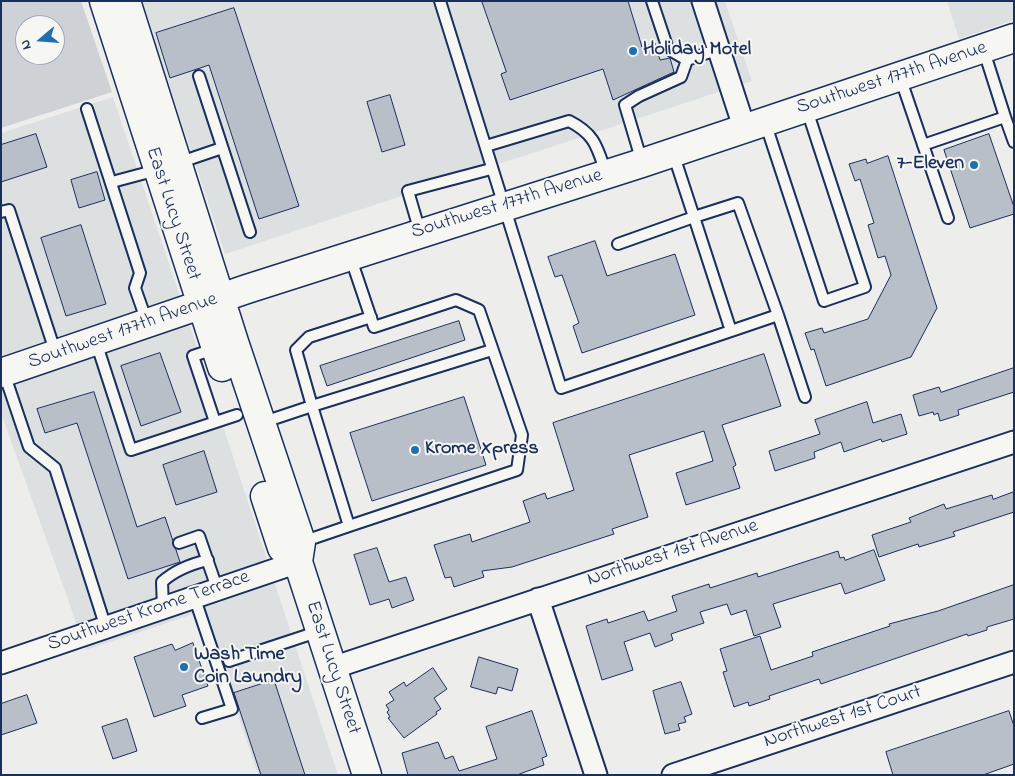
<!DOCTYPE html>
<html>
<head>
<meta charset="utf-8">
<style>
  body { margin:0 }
  #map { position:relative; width:1015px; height:776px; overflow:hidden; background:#edeeec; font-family:"Indie Flower",sans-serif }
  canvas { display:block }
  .frame { position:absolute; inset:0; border:2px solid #1b2f5e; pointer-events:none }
  .north { position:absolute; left:15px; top:15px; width:50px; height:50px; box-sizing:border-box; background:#f6f6f2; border:1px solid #9ea6b7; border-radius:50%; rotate:252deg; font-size:14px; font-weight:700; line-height:20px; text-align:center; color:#1b2f5e }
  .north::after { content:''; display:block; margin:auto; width:18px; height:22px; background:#1f6fb2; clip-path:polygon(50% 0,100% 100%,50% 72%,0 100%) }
</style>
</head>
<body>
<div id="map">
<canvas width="1015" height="776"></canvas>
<div class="frame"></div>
<div class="north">N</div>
</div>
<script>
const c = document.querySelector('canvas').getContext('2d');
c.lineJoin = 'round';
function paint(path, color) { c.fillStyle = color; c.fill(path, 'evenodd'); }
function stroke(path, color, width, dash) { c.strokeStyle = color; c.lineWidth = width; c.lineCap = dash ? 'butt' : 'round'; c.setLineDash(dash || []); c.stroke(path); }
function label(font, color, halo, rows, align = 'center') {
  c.font = font + ' "Indie Flower",sans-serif'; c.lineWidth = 4; c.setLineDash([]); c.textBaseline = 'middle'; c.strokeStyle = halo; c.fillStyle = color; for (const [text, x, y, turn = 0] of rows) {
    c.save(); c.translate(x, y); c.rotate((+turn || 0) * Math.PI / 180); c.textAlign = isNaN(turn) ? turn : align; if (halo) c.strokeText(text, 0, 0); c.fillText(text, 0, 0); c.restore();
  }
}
paint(new Path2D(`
  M146,1h579l27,80 -527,173 -83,-251z
  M947,1h67v19l-55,19z
  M113,97l79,235 146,443h-80l-55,-164 -117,39 -85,-237v-280z`), '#dde0e1');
paint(new Path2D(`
  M1,1h80l31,91 -111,36zM25,25h30v30h-30z`), '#ced2d7');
const building = new Path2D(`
  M482,1h146l14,46 13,-4 5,17 10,-2 4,14 -61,28 -10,-31 -93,31 -9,-26 5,-2z
  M234,8l65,198 -40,13 -50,-154 -39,13 -14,-45z
  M390,95l15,50 -23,7 -15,-50z
  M36,134l11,33 -46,15v-37z
  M989,134l25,73v7l-44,14 -26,-78z
  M888,156l49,152 -26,49 -85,29 -12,-37 -3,1 -6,-17 17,-5 2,5 44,-14 23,-44 -6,-19 -7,2 -10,-33 6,-2 -14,-44 -5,2 -6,-17 17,-5 1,4z
  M97,172l8,28 -26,8 -8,-28z
  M81,225l25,79 -40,12 -25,-78z
  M595,241l12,35 68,-22 20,61 -113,38 -9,-27 6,-3 -17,-48 -7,2 -7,-20z
  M459,321l6,19 -138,46 -7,-20z
  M160,353l21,59 -40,14 -20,-60z
  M764,354l17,52 -59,19 14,40 -3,2 7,21 -54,17 -10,-32 37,-12 -9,-30 -75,24 19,62 -36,12 2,5 -102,33 -30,4 2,6 -30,10 -3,-10 -6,1 -11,-33 36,-11 2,8 58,-20 -7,-21 22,-8 2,6 27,-9 -21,-67z
  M1014,368v24l-56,18 1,5 -19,6 -2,-8 -4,2 -1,-3 -14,4 -6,-21 26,-8 2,5z
  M94,392l43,135 28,-10 15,45 -52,17 -51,-156 -32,10 -8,-24z
  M464,397l22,68 -114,36 -22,-68z
  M867,402l6,21 28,-9 6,20 -25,8 -1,-3 -37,13 -3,-10 -27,10 1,6 -40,13 -6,-20 51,-17 -5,-14z
  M204,451l13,41 -41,13 -13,-40z
  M1014,492v20l-61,20 2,4 -36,11 -1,-3 -39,13 -7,-22 39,-13 -2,-4 35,-14 2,5 46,-14 1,4z
  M377,548l12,34 17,-5 8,23 -22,8 -3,-9 -19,6 -16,-50z
  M874,550l11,30 -40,14 -4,-11 -68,21 8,23 -27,9 -8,-26 -15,5 -4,-11 -27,8 4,11 -33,11 2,6 -18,7 -5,-14 -26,9 9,28 -31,10 -16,-54 21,-7 1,4 36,-12 4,10 29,-10 -5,-15 37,-12 1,4 47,-15 1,4 80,-26 2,7 4,-1 1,3z
  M1014,585v34l-27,8v3l-19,6 -1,-2 -146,50 -2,-5 -50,17 1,3 -21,7 -1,-4 -14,5 -11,-35 4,-1 -7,-22 40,-13 11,34 42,-14 -1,-4 78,-26 -1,-2 49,-13z
  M193,643l15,43 -26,9 4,11 -32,11 -20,-60 38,-13 3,6z
  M479,657l39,12 -6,22 -14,-4 -2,7 -25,-7z
  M433,668l14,21 -13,9 7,11 -5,3 1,2 -33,24 -16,-20 2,-1 -3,-5 2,-2 -3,-5 8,-5 -5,-8 15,-10 2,4z
  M274,680l31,95h-44l-27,-82z
  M681,682l11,32 -8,3 2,5 -8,2 2,6 -15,4 -12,-43z
  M27,695l10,28 -36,12v-31z
  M532,711l15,45 -5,2 2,7 -27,10h-109l-6,-22 36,-11 7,17 8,-3 6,15 38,-12 -11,-32z
  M1009,711l5,15v38l-31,11h-90l-7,-23z
  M127,719l10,32 -24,8 -11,-32z`);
paint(building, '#b9bfc8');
stroke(building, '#1b2f5e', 1);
const lane = new Path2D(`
  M440,1l121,387 170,-57 -37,-114 44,-14 40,112 -47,16
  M652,1l16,48 19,11 32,-11
  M199,76l51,156
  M900,77l48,141
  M87,109l53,164 -5,15 12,34
  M1005,117l9,25
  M765,122l59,179 41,-14 -58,-177
  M923,145l82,-28 -22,-69
  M486,146l83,-25c26,13 28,26 37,52
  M642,162l-17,-57 14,-9 42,-19 6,-17
  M178,163l44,-15
  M112,182l45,-12
  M1,212l8,-2 47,144
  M420,232l-12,-41 83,-22
  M618,244l76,-27 -21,-64
  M778,315l27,82
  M371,317l-62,20 -13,13 16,56 180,-56
  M96,342l35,108 106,-35
  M214,349l-21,7 22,66
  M4,373l25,74 26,21 51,160
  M261,423l51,-17 37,120 168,-56 5,-35 -43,-125 -23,-10 -82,27 -24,-71
  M302,542l47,-16
  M179,543l20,-7 18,52
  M194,596l38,113 -30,9
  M163,607l-1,-25c13,-12 29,-18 46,-22
  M229,661l91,-30`);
const street = new Path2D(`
  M703,1l41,126
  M538,599l58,176
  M1,663l297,-101
  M332,668l682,-226
  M673,775l341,-113`);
const secondary = new Path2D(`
  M104,1l118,366
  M126,1l108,341 67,200 -3,20 69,213
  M1,373l246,-84 395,-126 372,-125
  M265,496l17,52 16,14`);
stroke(lane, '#1b2f5e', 14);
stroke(street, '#1b2f5e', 25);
stroke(secondary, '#1b2f5e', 31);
stroke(lane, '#f6f6f2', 10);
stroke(street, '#f6f6f2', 21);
stroke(secondary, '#f6f6f2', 28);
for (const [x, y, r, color] of [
  [633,51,5,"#1f6fb2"],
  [974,165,5,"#1f6fb2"],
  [415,450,5,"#1f6fb2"],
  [184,667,5,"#1f6fb2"]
]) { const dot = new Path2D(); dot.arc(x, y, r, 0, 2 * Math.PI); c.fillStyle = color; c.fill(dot); stroke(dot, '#f6f6f2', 2); }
label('bold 20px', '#1b2f5e', '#f6f6f2', [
  ["Holiday Motel",643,51],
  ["7-Eleven",964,165,"right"],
  ["Krome Xpress",425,450],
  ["Wash Time",194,656],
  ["Coin Laundry",194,679]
], 'left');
label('20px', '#1b2f5e', '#f6f6f2', [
  ["Southwest 177th Avenue",892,79,-18],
  ["Southwest 177th Avenue",507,205,-17],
  ["East Lucy Street",172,214,72],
  ["Southwest 177th Avenue",123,332,-19],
  ["Northwest 1st Avenue",673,554,-18],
  ["Southwest Krome Terrace",149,612,-19],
  ["East Lucy Street",332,668,72],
  ["Northwest 1st Court",843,718,-18]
]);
</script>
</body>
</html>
